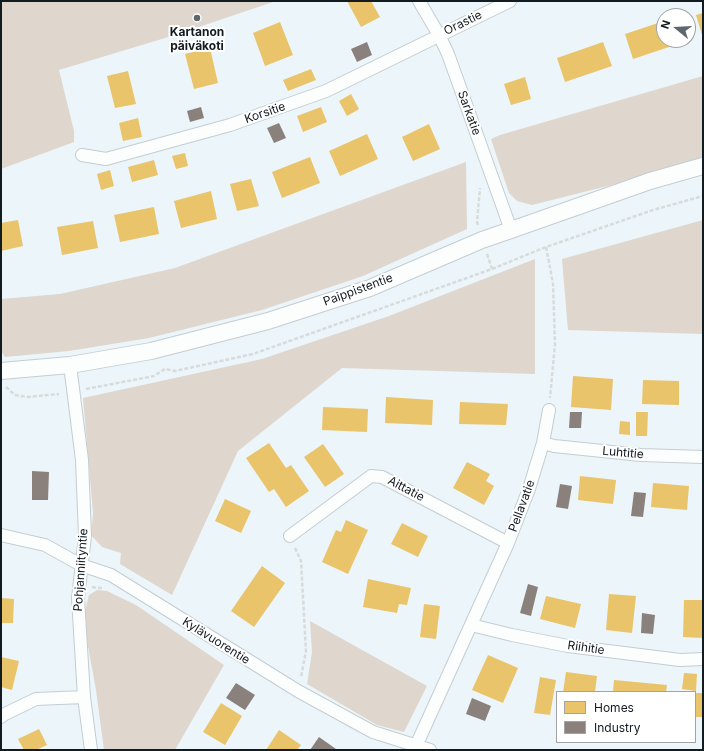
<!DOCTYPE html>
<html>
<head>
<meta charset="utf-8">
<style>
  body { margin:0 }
  #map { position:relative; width:704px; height:751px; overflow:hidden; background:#ecf5f9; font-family:Inter,sans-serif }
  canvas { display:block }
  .frame { position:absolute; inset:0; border:2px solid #121b20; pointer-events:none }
  .legend { position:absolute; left:556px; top:691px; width:140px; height:52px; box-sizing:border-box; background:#fff; border:1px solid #a0a4a6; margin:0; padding:5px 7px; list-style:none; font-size:12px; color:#121b20 }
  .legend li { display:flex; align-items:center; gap:8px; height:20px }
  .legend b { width:20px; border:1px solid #a0a4a6 }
  .north { position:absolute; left:656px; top:8px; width:40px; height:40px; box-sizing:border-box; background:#fff; border:1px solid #a0a4a6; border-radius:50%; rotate:288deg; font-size:11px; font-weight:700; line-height:16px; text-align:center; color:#121b20 }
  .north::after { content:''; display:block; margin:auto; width:14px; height:18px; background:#5e676c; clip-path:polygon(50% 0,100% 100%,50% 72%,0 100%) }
</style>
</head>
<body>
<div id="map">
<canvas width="704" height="751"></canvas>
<div class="frame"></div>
<ul class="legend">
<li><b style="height:11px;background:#e9c46a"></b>Homes</li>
<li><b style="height:11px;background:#8a817c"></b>Industry</li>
</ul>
<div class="north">N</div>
</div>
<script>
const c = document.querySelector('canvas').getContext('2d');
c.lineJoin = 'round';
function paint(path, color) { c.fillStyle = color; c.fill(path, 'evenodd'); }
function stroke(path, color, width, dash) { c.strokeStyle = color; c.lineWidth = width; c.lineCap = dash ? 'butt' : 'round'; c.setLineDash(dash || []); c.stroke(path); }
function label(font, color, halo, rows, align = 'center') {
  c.font = font + ' Inter,sans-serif'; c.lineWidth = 4; c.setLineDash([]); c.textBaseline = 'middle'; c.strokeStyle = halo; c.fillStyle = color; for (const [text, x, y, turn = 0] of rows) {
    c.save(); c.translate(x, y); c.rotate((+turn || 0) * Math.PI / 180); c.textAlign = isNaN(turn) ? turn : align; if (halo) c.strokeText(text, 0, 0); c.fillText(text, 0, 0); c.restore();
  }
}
paint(new Path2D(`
  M1,1h275l-101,34 -116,35 15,61v11l-73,27z
  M703,76v86l-171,43 -15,-4 -8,-8 -18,-54 9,-4z
  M466,162l1,67 -104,47 -101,34 -113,28 -80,13 -64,6 -4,-6v-52l59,-5 115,-26z
  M703,220v114l-135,-4 -6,-71z
  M535,259v115l-193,-6 -104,83 -66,144 -52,-31 1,-11 -19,-6 -11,-12 2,-22 -10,-115 179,-39 127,-43z
  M97,590l10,1 29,14 88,60 -49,85h-71l-8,-60 -13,-71 6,-24z
  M310,621l117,65 -23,46 -27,-7 -70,-41 5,-32z`), '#dfd6ce');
paint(new Path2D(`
  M347,1h24l9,16 -19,10z
  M703,13v25l-7,-23z
  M664,21v19h12l2,4 -45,15 -8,-25z
  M280,22l13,33 -28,11 -12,-33z
  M603,42l9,24 -47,16 -8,-24z
  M210,48l8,35 -24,6 -9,-35z
  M311,69l5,11 -28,11 -5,-11z
  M128,71l8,33 -21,4 -8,-32z
  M525,77l6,22 -20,6 -7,-21z
  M351,94l8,15 -12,7 -8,-15z
  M321,107l6,15 -24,10 -6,-16z
  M138,118l4,19 -19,4 -4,-18z
  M429,124l11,25 -27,12 -11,-24z
  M367,134l11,25 -38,17 -11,-25z
  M185,153l3,13 -12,3 -4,-13z
  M310,157l10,26 -38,15 -10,-26z
  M154,160l4,15 -26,7 -4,-15z
  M110,170l4,16 -13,4 -4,-16z
  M251,179l8,27 -22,5 -7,-27z
  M211,191l6,28 -36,9 -7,-27z
  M154,207l5,27 -39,8 -6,-27z
  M18,220l5,26 -22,5v-28z
  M93,221l5,27 -36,7 -5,-28z
  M573,376l40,3 -2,31 -40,-3z
  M643,380l36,1v24l-37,-1z
  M386,397l47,3 -1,25 -47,-2z
  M460,402l48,2 -2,21 -47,-1z
  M323,407l45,2 -1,23 -45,-2z
  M636,412h12l-1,24h-11z
  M620,421l10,1v13l-11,-1z
  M269,443l17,25 5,-3 18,26 -23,16 -12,-18 -5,3 -23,-34z
  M323,444l21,30 -19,13 -21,-30z
  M467,462l23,12 -4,7 8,5 -10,19 -31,-17z
  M580,476l36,4 -3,24 -35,-4z
  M653,483l36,3 -2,24 -36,-3z
  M225,499l26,12 -10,22 -26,-12z
  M346,520l22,10 -20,44 -26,-12 14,-32 5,2z
  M402,523l26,13 -10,21 -27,-13z
  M262,566l23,17 -31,44 -23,-16z
  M368,579l43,9 -4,17 -8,-1 -2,9 -34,-6z
  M609,594l27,2 -4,37 -26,-3z
  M546,596l35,8 -6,24 -35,-9z
  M1,598l13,1 -1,24h-12z
  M684,600h19v38l-20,-1z
  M424,604l16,2 -4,33 -16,-2z
  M488,655l30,13 -15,35 -31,-13z
  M1,657l18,4 -7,29 -11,-3z
  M566,672l31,4 -2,16h-32z
  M684,673l13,1 -1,17 -14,-2z
  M540,677l16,3 -6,35 -16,-2z
  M614,680l53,5 -1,7h-53z
  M695,693h8v24h-8z
  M221,703l21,13 -17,29 -22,-13z
  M39,729l8,16 -11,5h-12l-6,-11z
  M279,730l22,15 -4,5h-31z`), '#e9c46a');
paint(new Path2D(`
  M367,42l5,13 -15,7 -6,-13z
  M201,107l3,11 -14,4 -3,-11z
  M279,123l7,15 -12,5 -7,-15z
  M570,412h12l-1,16h-12z
  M32,471l17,1 -1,28h-16z
  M560,484l12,2 -4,23 -12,-2z
  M634,492l12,1 -3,24 -12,-1z
  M528,584l10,3 -7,29 -11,-3z
  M642,613l13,2 -2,19 -12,-1z
  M236,683l19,12 -10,15 -19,-12z
  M472,698l19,8 -6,15 -19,-7z
  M319,737l17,12 -1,1h-25z`), '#8a817c');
const minor = new Path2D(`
  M419,1l20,34 9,19 63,176
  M82,155l24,4 124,-34 96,-34 184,-90
  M70,365l12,95 3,76 -7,62 6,99 7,53
  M543,443l11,3 87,9 62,2
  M1,535l44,10 36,20 30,10 187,116 75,41 57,18
  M290,536l81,-60 11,1 126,66
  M471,625l41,10 56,11 112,14 23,-1
  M1,717l4,-3 31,-15 48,-2
  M416,746l92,-203 21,-54 14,-46 6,-33`);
const tertiary = new Path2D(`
  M1,371l69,-6 81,-14 117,-30 102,-33 112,-48 29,-10 139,-49 53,-15`);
stroke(minor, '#c4cdd1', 14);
stroke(tertiary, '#c4cdd1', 18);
stroke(new Path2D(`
  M478,225l-1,-3 3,-34
  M546,247l3,15 4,22 2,60 -5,54
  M487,254l5,15
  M6,387l9,8 12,2 32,-3
  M86,389l68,-13 11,-7 10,2 78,-17 239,-85 54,-22 107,-37 50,-14
  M295,548l6,13 5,90 -5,26
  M92,587l6,1h5`), '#d8dbdb', 2.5, [4, 2]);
stroke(minor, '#fcfefe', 12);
stroke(tertiary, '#fcfefe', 16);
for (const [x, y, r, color] of [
  [197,18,4,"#5e676c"]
]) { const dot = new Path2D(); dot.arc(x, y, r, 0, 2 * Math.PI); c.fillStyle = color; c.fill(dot); stroke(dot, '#fff', 1.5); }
label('12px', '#121b20', '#fff', [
  ["Orastie",463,23,-26],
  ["Korsitie",265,113,-19],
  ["Sarkatie",469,113,70],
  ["Paippistentie",358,290,-20],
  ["Luhtitie",623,453,5],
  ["Aittatie",406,489,28],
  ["Pellavatie",522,506,-70],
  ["Pohjanniityntie",81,570,-86],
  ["Kylävuorentie",216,641,32],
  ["Riihitie",586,648,8]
]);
label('bold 12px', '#121b20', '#fff', [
  ["Kartanon",197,32],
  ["päiväkoti",197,46]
]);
</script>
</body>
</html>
